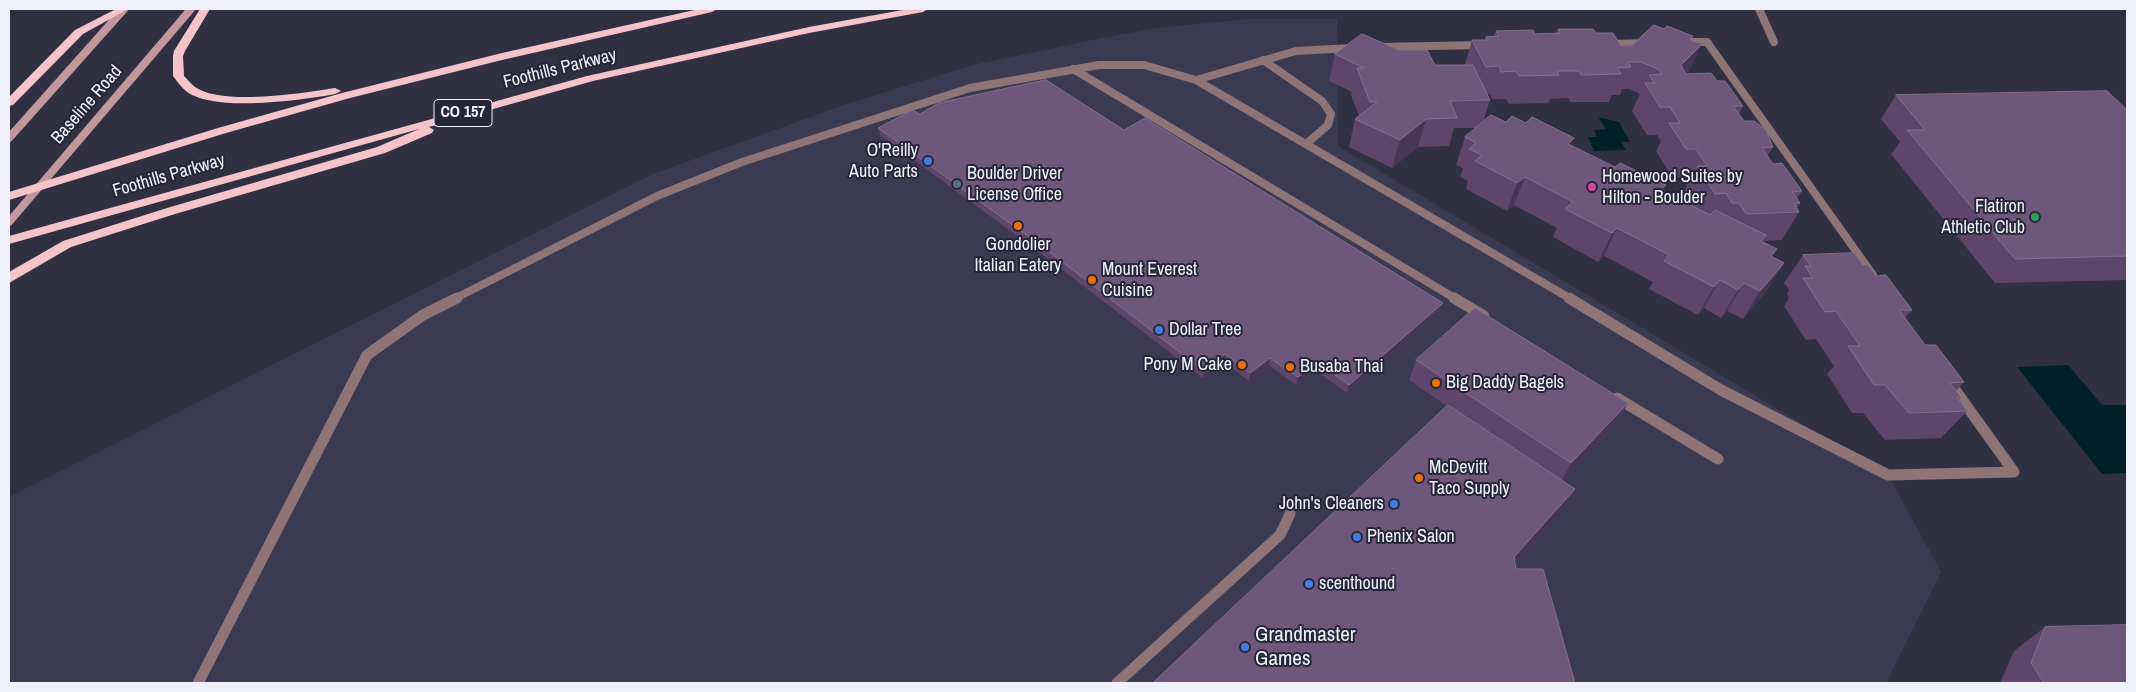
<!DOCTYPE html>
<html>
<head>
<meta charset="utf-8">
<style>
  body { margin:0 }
  #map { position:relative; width:2136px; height:692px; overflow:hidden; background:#313043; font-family:"Archivo Narrow",sans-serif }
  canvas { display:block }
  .frame { position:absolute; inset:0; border:10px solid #f1f1fe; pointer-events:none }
</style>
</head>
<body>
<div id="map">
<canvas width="2136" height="692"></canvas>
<div class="frame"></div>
</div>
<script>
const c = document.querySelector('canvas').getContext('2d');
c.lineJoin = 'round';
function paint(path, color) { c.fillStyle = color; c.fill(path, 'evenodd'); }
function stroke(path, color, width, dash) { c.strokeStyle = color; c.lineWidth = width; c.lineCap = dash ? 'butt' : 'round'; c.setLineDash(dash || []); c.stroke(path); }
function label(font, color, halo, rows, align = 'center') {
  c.font = font + ' "Archivo Narrow",sans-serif'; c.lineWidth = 4; c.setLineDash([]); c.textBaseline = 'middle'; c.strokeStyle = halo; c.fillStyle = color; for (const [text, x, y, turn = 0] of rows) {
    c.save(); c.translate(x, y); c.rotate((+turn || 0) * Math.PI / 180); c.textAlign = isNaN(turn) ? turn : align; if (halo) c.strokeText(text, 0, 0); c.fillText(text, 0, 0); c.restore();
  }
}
paint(new Path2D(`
  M1248,19h89l1,127 550,329 53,97 -55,111h-1877v-186l644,-323 191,-69 129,-40 134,-28 50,-9z`), '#3c3a52');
paint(new Path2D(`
  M1598,117l21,5 11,20h-9l5,8 -32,1 -6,-14h9l-3,-7 12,-1z
  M2068,365l34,40h25v68l-25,1 -85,-107z`), '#00202c');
stroke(new Path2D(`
  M1759,9l15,33
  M1683,42h24l166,233
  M1608,44l38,-1
  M1378,47l105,-2
  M1263,60l59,41 9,13 -3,11 -22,19
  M1073,69l383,230
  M1196,80l100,-29 57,-3
  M454,299l203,-103 85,-34 228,-74 129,-23h45l52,15 375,219`), '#8e7377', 8);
stroke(new Path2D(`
  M1454,298l30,18
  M1569,298l152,92 167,85 126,-3 -61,-85
  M1617,398l101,61
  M198,683l169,-328 56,-40 34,-17
  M1117,683l163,-148 10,-21`), '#8e7377', 11);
stroke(new Path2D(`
  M9,138l115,-129
  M9,222l182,-213`), '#c2979d', 8);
paint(new Path2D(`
  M116,9h12l-45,25 -70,71 -4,1v-9l66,-67z
  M200,9h10l-25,42 -2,5 1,20c3,3 7,8 11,11 27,19 108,6 140,1l6,3 -6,3c-33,6 -122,19 -149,-3 -5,-4 -9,-10 -13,-15v-20l1,-5z
  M699,9h18l-5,3 -210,48 -152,38 -124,35 -217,67v-8l209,-64 124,-35 160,-40z
  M908,9h20l-5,3 -114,21 -216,48 -164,46 5,3 -2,3 -47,20 -210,61 -104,33 -62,36v-11l54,-31 104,-33 210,-61 42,-18 -410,115v-8l578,-160 222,-49z`), '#f4c4ca');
paint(new Path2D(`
  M1558,29l38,4 25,13 70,-6 -2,32 -2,2 30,7 26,25 -4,8 5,7 29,26 -6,9 6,8 29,27 -5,8 3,4 -3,5 2,4 -17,28 -19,1 -1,1 10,15 12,6 -18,28 -23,28 -16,-8 -6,7 -17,-10 -6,7 -49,-26 4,-7 -49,-26 -6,6 -45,-25 4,-9 -43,-23 -7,6 -41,-22 2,-8 -8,-4 3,-9 -7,-3 9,-28 10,-9h-21l-5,18 -31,1 -26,21 -43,-21 6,-28 4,-3 -8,-21 1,-3 -23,-11 6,-27 64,-4 36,15h30l7,-25h13l1,-3 8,-1 2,-5 39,3h21zM1622,89h7l11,5 -8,17 15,24h10l4,6 -5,10 16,26h10l5,9 -4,8 6,11 -117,-60 -66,-23h-23l7,-22 -3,-6h3l2,5h14l3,5 39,-1 2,-4 18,-1 2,4h39l3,-7h8z
  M1896,95l231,15v170l-132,3 -104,-129 9,-12 -19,-23z
  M920,114l204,16 316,180 -93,83 -32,-23 -19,15 -27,-20 -20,16 -25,-19 -21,16 -160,-123 -163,-120 -2,-7z
  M1803,255l60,10 13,11 36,34 -7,8 20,27 39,37 -8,9 5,6 -2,3 8,11 -26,27 -56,2 -22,-27h-11l-25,-39 7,-8 -18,-27 -10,1 -22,-34 5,-8 -2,-4 2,-4 -5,-7z
  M1416,360l201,63 -55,58 13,8 -11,19 -49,55 1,6 -363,114 294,-277 -38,-26z
  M2045,627l82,56h-127l14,-32z`), '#5f456c');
paint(new Path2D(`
  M1702,44l-13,28 -21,21 13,-28z
  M1426,119l-8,28 -26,21 8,-28z
  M1574,138l-11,28 5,-22z
  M1525,177l-11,28 -7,6 10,-28z
  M1666,185l-14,28 8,-23z
  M1617,228l-13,28 -6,6 14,-29z
  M1784,263l-18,28 -23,28 17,-28z
  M1720,280l-16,28 -6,7 16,-28z
  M1744,283l-17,28 -6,7 17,-28z
  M1443,303l-3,7 -93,83 2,-8z
  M1225,354l-1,8 -21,16 1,-7z
  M1270,358l-1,7 -20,16 1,-8z
  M1317,362l-2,8 -19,15 2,-8z
  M1628,403l-11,20 -56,59 10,-19z
  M1575,489l-11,19 -60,68 10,-19z`), '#463555');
const building = new Path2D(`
  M1654,25l10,4 3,-3 26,10 -3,4 12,4 -21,21 5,9 25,-1 6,8h8l18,25h-10l11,15h10l12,9 7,17 -11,1 11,16 9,-1 20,28 -10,1 8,11h-6l5,9 -53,2 -7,-11h-7l-6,-10 -11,1 -18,-28h10l-11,-17h-10l-17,-26h11l-10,-16h-10l-15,-24h10l-6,-8 13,-1 -4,-5 -17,-7h-13l3,5 -14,1 4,6 -40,1 -2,-4h-22l2,4 -40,1 -3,-5 -15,1 -2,-6 -13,1 -14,-27h15l-1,-3 13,-1 -3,-5 37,-1 2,4 25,-1 -2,-4h35l3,4h17l8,13h10z
  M1362,34l37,16h28l8,15h38l17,35 -40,1 7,17 -31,1 -26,21 -45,-21 22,-17h-7l-13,-34h7l-29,-14z
  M1046,80l78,50 21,-12 298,185 -94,82 -32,-23 -19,15 -28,-19 -20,15 -25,-19 -21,17 -161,-124 -165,-119 34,-18 8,4 19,-11z
  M2107,91l20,19v146l-112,3 -108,-129h18l-29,-35z
  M1491,115l15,7 6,-6 14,7 6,-6 42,21 -6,6 47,23 5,-4 46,22 -6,5 50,25 5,-5 51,25 -5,6 16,8 -6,7 13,7 -24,28 -16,-8 -6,7 -18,-10 -6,7 -50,-26 5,-6 -52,-27 -5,5 -47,-24 8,-7 -48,-25 -8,6 -42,-22 7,-6 -13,-6 7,-6 -11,-6z
  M1854,253l9,12h5l8,11 10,-1 26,35h-13l26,35h11l28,37 -14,1 11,14h-4l10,14 -58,2 -24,-28h-11l-26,-39h12l-24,-35 -11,1 -22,-34h10l-8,-12h6l-8,-11z
  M1475,308l153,95 -57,60 -155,-103z
  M1448,405l127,84 -61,68 2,12h27l32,114h-422z
  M2127,625v58h-83l-13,-20 14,-36z`);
paint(building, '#6f577c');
stroke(building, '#837090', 1);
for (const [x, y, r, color] of [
  [928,161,5,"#3f7fe0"],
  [957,184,5,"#5c6f8a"],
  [1592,187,5,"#d1479c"],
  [2035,217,5,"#2e9e5b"],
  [1018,226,5,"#e8710a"],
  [1092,280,5,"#e8710a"],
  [1159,330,5,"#3f7fe0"],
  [1242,365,5,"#e8710a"],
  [1290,367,5,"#e8710a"],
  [1436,383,5,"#e8710a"],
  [1419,478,5,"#e8710a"],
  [1394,504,5,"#3f7fe0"],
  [1357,537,5,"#3f7fe0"],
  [1309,584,5,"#3f7fe0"],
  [1245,647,5,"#3f7fe0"]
]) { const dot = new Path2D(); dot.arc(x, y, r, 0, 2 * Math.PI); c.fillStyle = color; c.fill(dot); stroke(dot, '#272638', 2); }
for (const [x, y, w] of [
  [463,113,58]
]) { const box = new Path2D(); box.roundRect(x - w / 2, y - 13.5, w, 27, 4); c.fillStyle = '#272638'; c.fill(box); stroke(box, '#f1f1fe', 1); }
label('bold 16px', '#f1f1fe', null, [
  ["CO 157",463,113]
]);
label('18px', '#f1f1fe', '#272638', [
  ["Foothills Parkway",560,69,-14],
  ["Baseline Road",87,105,-49],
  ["Foothills Parkway",169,176,-16]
]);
label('18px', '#f1f1fe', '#272638', [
  ["O'Reilly",918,151,"right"],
  ["Auto Parts",918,172,"right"],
  ["Boulder Driver",967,174],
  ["License Office",967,195],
  ["Homewood Suites by",1602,177],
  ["Hilton - Boulder",1602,198],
  ["Flatiron",2025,207,"right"],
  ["Athletic Club",2025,228,"right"],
  ["Gondolier",1018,245,"center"],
  ["Italian Eatery",1018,266,"center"],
  ["Mount Everest",1102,270],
  ["Cuisine",1102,291],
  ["Dollar Tree",1169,330],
  ["Pony M Cake",1232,365,"right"],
  ["Busaba Thai",1300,367],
  ["Big Daddy Bagels",1446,383],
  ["McDevitt",1429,468],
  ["Taco Supply",1429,489],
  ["John's Cleaners",1384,504,"right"],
  ["Phenix Salon",1367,537],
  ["scenthound",1319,584]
], 'left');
label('21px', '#f1f1fe', '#272638', [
  ["Grandmaster",1255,635],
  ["Games",1255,659]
], 'left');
</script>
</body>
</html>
